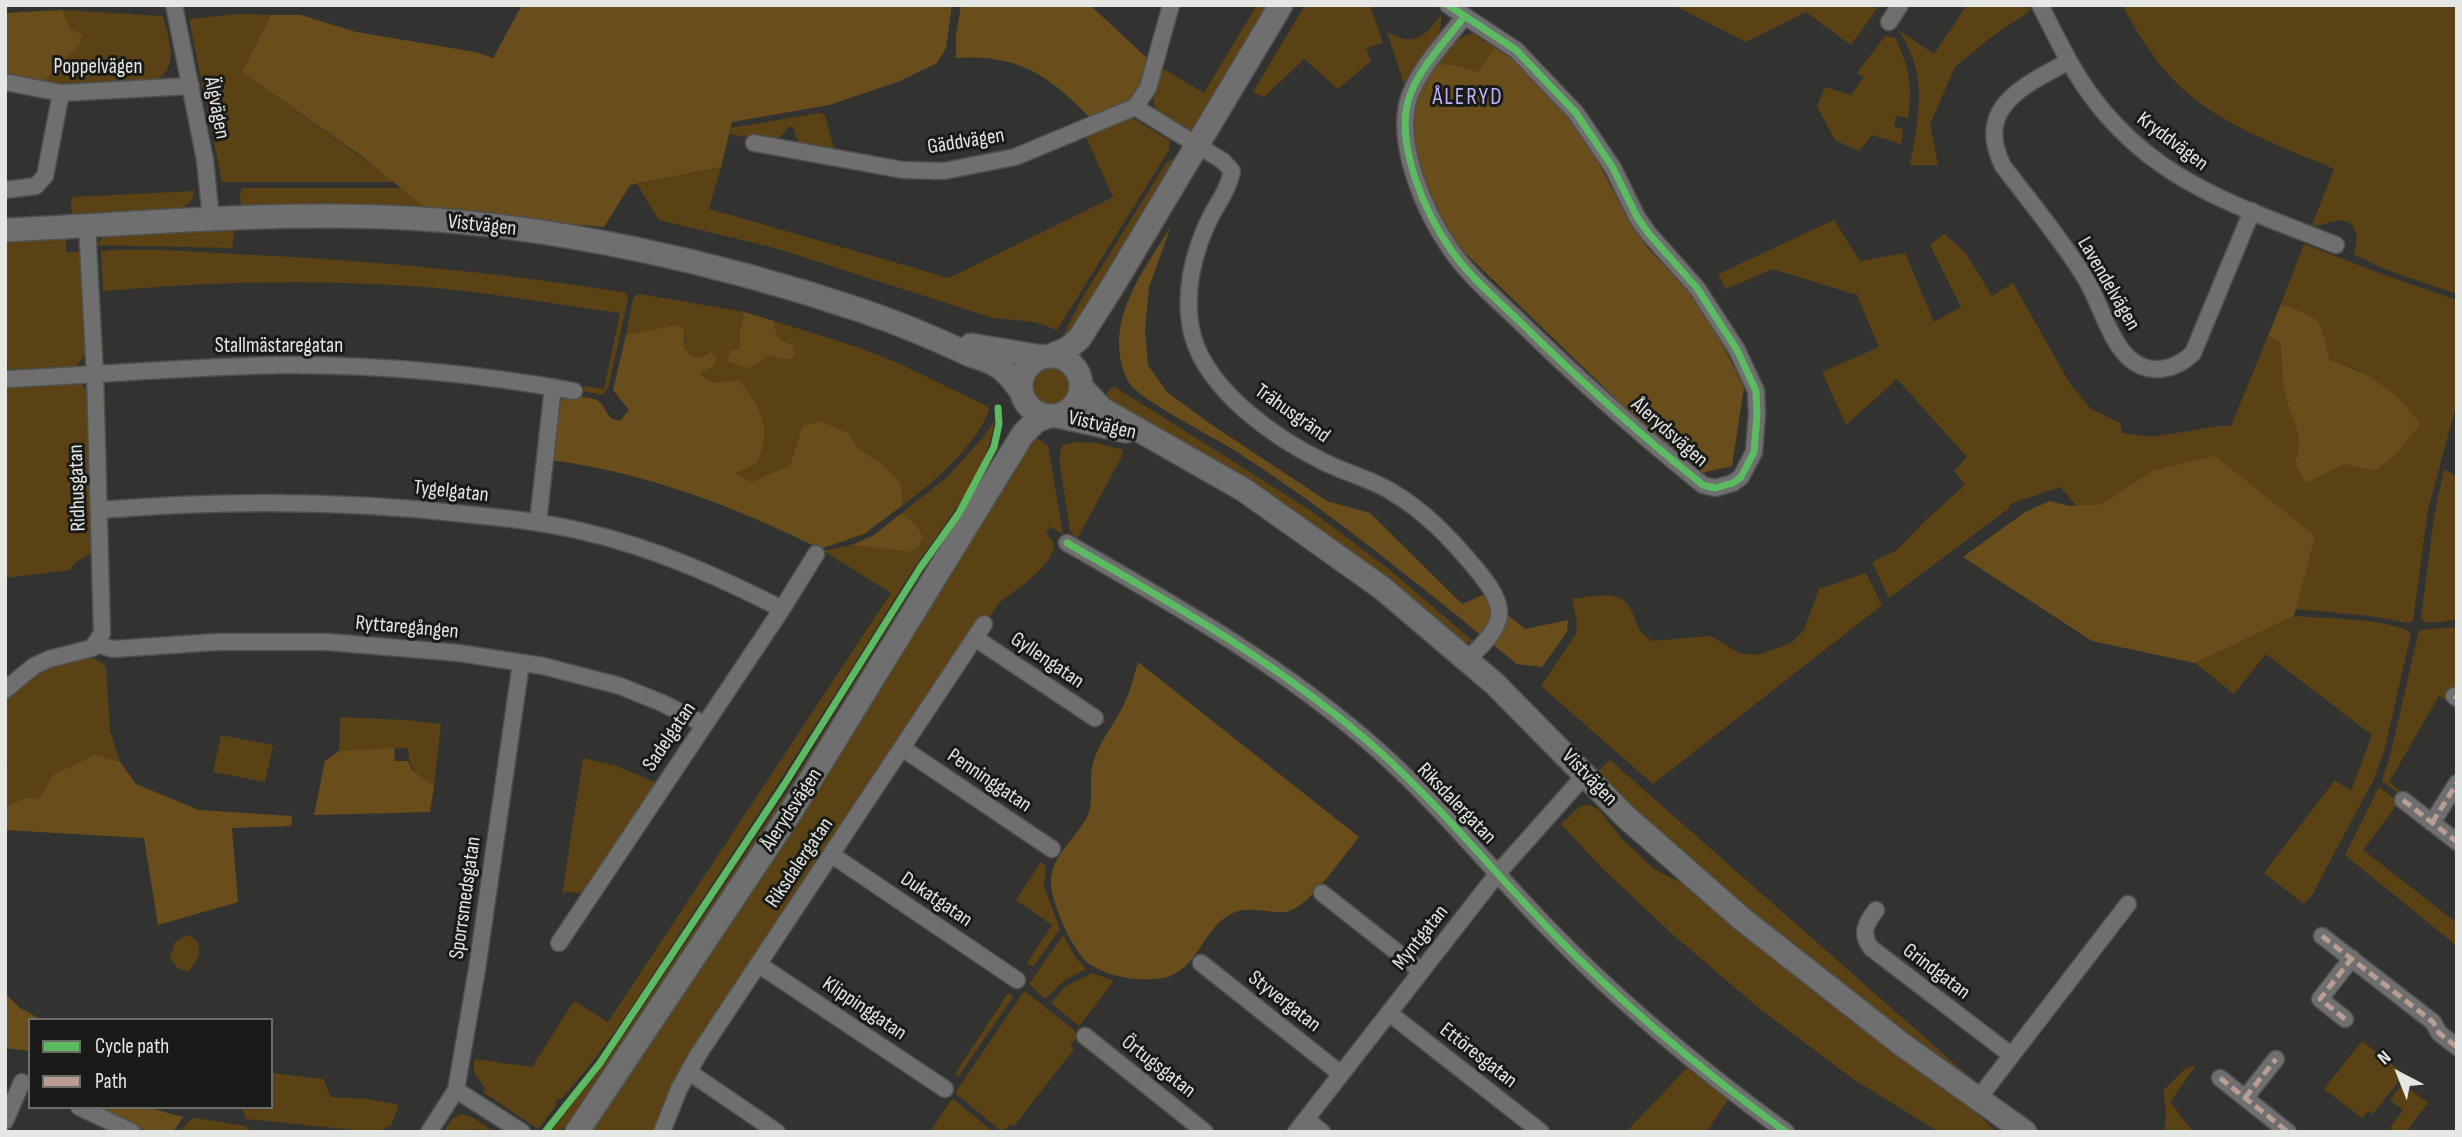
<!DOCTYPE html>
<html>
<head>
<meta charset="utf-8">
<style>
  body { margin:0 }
  #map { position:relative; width:2462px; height:1137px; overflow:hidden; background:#323331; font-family:"Sofia Sans Condensed",sans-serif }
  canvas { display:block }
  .frame { position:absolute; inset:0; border:7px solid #e5e7e4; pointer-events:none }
  .legend { position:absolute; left:28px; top:1018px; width:245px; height:91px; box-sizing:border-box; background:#1a1b19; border:2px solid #6b6d6a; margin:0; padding:9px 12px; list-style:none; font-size:21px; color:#e5e7e4 }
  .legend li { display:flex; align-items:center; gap:14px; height:35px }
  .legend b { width:35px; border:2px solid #6b6d6a }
  .north { position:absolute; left:2364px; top:1039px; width:70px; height:70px; -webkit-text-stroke:5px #1a1b19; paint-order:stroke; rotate:318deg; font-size:19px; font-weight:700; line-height:28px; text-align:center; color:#e5e7e4 }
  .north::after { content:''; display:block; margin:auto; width:24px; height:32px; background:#e5e7e4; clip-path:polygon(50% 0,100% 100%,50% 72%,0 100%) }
</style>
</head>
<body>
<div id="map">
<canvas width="2462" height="1137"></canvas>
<div class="frame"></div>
<ul class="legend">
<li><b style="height:9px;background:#5cba63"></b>Cycle path</li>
<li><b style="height:9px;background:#b99d93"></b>Path</li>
</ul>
<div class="north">N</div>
</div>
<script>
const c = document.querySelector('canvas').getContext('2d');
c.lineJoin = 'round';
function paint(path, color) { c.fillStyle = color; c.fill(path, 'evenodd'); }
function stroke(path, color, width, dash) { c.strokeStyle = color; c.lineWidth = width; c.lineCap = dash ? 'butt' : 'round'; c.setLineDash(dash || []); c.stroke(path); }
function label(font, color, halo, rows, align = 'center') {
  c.font = font + ' "Sofia Sans Condensed",sans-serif'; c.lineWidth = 6; c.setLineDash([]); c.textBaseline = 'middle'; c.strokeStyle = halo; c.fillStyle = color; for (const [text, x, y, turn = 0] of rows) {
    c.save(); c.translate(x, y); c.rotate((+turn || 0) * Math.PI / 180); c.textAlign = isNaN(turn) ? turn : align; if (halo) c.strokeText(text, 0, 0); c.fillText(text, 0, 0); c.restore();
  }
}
paint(new Path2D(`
  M1257,5h15l-77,124c-15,3 -28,-9 -39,-17l-3,-13 9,-31 42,25z
  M1305,5h65l13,38 -17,5 5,13 -33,28 -34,-30 -40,38 -11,-5z
  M1673,5h206v1l-28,39 -45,-33 -60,30z
  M1967,5h60l3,6 -40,27 -35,29 -25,57 8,41h-28c9,-50 19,-91 -12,-135l36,24z
  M2122,5h335v289l-73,-25 -30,-15c5,-15 5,-37 -19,-33 -9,1 -13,6 -23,4l22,-56c-57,-25 -120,-45 -163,-92 -20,-21 -35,-47 -49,-72z
  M62,10l101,6c5,23 18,49 -7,64l-93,7 -22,-3 30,-55z
  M238,14l33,1 -29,57 154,110h-174l-33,-163z
  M1441,15c2,28 -19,50 -36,71l-18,-54c28,15 36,6 54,-17z
  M1472,33l23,15 -17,24 -22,-7 -19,-1 20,-25z
  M1885,36l10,2c14,28 18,48 13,80l-12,-2 -2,10 9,3 -2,15 -29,-9 -13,16 -24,-11 -18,-34 8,-19 26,8 13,-18 -7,-4z
  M819,113l5,1 2,5 9,34 -36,-9 -6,-17h-5c-11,22 -38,10 -58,7l1,-6z
  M1131,117l39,24 -1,9 -112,180 -22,-8 -42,-4 -218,-70 -116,-28 -22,-36 84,-17 -12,42 240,69 164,-81 -27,-60z
  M1176,158l3,2 -108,179 -6,-4v-4l19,-36 82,-132z
  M243,188h160l26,23 -188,-4 -1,-14z
  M195,191l-4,10 -13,10 -106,5 -1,-15 3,-4z
  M1834,220l26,41 45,-8 29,69 27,-15 -31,-62 14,-11 21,18 27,44 21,-13 57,101 21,25 29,14 2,10 31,4 65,-11h13l37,-90 12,6 6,57 12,31 8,53 38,-19 16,-93 -30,-11c-11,-44 -7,-40 -49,-56l23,-60 80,31 73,25v102l-29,108 -15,111 -5,2 -37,-7 -76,-7 20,-73 -163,-65 -50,33 -25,2 -17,-19 -50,17 -1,4 -120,90 -17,-36 25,-12 29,-30 39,-35 -11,-14 13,-14 -70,-78 -51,46 -24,-53 57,-25 -22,-52 -84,-26 -47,20 -8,-15z
  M235,230l-3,18 -136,-3 7,-8 6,-2z
  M66,239v13h15l5,102 -12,14 -66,5 -3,-39v-94z
  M101,251c51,-4 104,2 155,4 123,6 245,18 367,37l3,1 2,6 -20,89 -6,7 -19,-4 1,-5 20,3 16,-76c-68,-9 -138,-22 -207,-27 -102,-7 -208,-4 -310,5z
  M640,294l104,18 -4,18v20l17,14 11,-8 21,4 3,-16 -11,-3 -5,-9 -2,-11 86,27 40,16 87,42 2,4c-14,37 -55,72 -86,95l-2,-22 -18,-18 -24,-16 -11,-16 -46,-6 -12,38 -38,17 -18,-10 -23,-88 -7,-4 -5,-8 8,-20 -8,6h-8l-7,-10 1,-11 -59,-2 7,-36 3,-4z
  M1031 386a20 20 0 1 1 40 0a20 20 0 1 1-40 0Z
  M70,383h10l9,10 6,158 -19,11 -7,8 -64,8v-192z
  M1115,387l195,123 81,61 83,71 -12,1 -360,-242 8,-12z
  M994,421c-3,51 -62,118 -89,161 -69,112 -140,222 -212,331 -42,63 -81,130 -132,186l-2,-1 -4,4 2,2 -19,25 -55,-37 2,-4 -11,-16v-13l58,8 42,-66 34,21 283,-429 -67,-42 28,-6 57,7 7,-27 -14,-12 45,-36 35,-38z
  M1032,434l16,12 15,88 -13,-7 -4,6 8,11c0,22 -39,46 -56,60l-343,528h-68z
  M1076,442l22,1 25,7 -2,8 -44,81 -7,-8 -11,-72 3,-14z
  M2444,469l13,8v143l-30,3 -6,-4 13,-103z
  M931,559l5,3 -129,208 -233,350 -8,8 -15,3 56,-71 182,-272z
  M1866,573l16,32 -229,179 -112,-98 35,-52 1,-11 -5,-24c17,-2 48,-11 58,9 10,18 3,18 21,33l60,-5 28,17 20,2 32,-12 13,-13 15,-41z
  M2294,616c24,2 101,3 117,17l-26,115 -11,31 -62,116 -8,9 -40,-31 71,-93 16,11 21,-56 -106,-81 -32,40 -39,-31z
  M2457,627v69l-6,7 -12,-7 -50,86 16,13 -2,2 -21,-16 9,-29 28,-122z
  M94,658l12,8 4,65 10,31 -27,-7 -39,19 -16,25 -14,-1 -19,10v-34l3,-14 -3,-1v-57l19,-22 34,-17z
  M340,717l65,3 36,4 -7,62c-18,-13 -25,-15 -26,-38l-69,3z
  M221,735l52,10 -8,37 -52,-10z
  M583,758l34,8 40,17 -72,108 -4,2 -16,-1 -3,3z
  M1610,760l363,320h-8l-164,-125 -94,-78 -112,-103z
  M2379,787l20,15 -36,48 94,73v23l-112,-91z
  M1590,805l10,6 21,27 33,31 31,16 135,110 151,112 25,25h-57l-86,-53 -93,-70 -89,-76 -70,-66 -40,-43 19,-18z
  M1041,862l5,4 -2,21 16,42 -27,38 -6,-4 25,-38 -36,-25z
  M187,935c20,6 12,26 1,37l-11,-4 -7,-11 5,-15z
  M1063,935l12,22 11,12 -21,11 -20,19 -16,-15z
  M1093,973l21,8 -35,45 -28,-23 15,-17z
  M1026,992l53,42 -9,12 4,3 -60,77 -3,-2 -9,8 -47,-39 68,-100z
  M1008,993l5,4 -54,79 -4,-2z
  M2362,1041l42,33 -31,40 -5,-3 -6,7 -38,-29z
  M2196,1065l-26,37 23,30h-28l1,-23 -3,-18 23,-23z
  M1687,1068l41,32 -22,32h-80z
  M271,1073l52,6 8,18 37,2 31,6 -8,21 -16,6 -129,-13 -5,-12h30z
  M2403,1084l25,19 -22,29h-11l-5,-4 13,-18 -13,-10z
  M952,1099l4,2 37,31h-63z
  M462,1114l10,3 22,15 -16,-3 -35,3 10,-14z
  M195,1118l50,8 8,6h-73l10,-12z`), '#5b4214');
paint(new Path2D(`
  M522,5h430l-6,43 -9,15 -37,18 -71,24 -97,17 -11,45 -91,18 -26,42 -175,-16 -65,-53 -122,-86 29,-57h30l55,17 119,20 18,6z
  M961,5h129l59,55 -9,31 -8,8 -42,19c-41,-43 -72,-64 -134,-60v-22z
  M62,10l9,19 10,5v9l-40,41 -36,-7v-64z
  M1495,48l25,16 48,52 27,40 25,48 25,41 44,47 31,48 24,47 -12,79 -30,7 -56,-45 -187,-181c-23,-41 -64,-109 -41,-157 5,-9 13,-18 19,-26l19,1 22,7z
  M1171,226l-22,61 -4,43 3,35 19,27 45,33 115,76 43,12 92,91 21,-9 42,34 43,-9 -1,12 -25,35 -25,-3c-92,-74 -183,-150 -283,-214 -20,-13 -97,-51 -106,-69 -27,-57 14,-107 43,-155z
  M2281,304c43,16 38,12 49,56 42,15 63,28 90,64l-24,30 -21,17 -31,-7 -38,19 -11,-21c11,-28 -3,-38 -9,-64 -4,-18 -4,-38 -6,-56l-12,-6z
  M744,312l30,9 2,11 5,9 11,3 3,11 -5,5 -22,-4 -11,8 -11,4 -19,-7 4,-11h9v-20z
  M678,325l6,4v19l7,9 8,1 12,-7 6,8 -4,8 -13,5c9,16 22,10 39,8 22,29 34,47 18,83l-22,10 17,9 38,-17 12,-38 18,-6 28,12 11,16 24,16 18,18 2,22 -39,29 -44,15c-85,-43 -174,-76 -269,-89 2,-13 3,-51 11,-60 5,-6 13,-3 20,-3 6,1 12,1 16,4 10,7 8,21 23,19l8,-10 -16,-20 13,-55z
  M2215,456l100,80 -21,80 -99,47 -103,-22 -129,-84 62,-45 25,-11 19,5 33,-2 50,-33z
  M902,513l14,12 7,12 -5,10 -9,5 -57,-7 22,-10z
  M1138,662l221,175c-14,17 -51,72 -73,75 -18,2 -39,-8 -57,3 -23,13 -30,45 -53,58 -21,13 -72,5 -90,-12 -14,-12 -34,-58 -35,-76 -2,-28 26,-47 37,-70 7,-17 0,-34 5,-52 5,-19 18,-34 27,-51 9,-16 13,-33 18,-50z
  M394,748l1,13h13l4,9 22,16 -4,26 -116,3 11,-54 14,-10z
  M94,755l26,7 16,22 63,26 93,6 -1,10 -59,2 6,74 -80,23 -14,-87 -139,-8v-22l19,-10 14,1 16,-25z
  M5,993l15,15 22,12h-12v31l-25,-3z
  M97,1107h49l37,10 -10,15h-25z`), '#694e1c');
const minor = new Path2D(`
  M174,5l31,155 6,59
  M1448,5l68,45 60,63 37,55 24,49 12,17 48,54 40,62 19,41 1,24 -3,37 -13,25 -8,6 -18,5 -12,-3c-65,-52 -127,-108 -186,-166 -23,-22 -48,-43 -66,-69 -26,-37 -55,-104 -43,-149 9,-31 37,-59 56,-84
  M2040,5c17,33 33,68 56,97 64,83 148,106 240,143
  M1889,22l11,-17
  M2069,61c-43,24 -96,45 -66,105 28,37 59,74 83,113 14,24 24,63 44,80 20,17 46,11 63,-6l59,-142
  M5,82l56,11 130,-7
  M1135,107l88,54 9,10c-3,16 -12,29 -20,43 -19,37 -30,82 -19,123 16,55 82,101 131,125 22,11 47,17 68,30 34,20 60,48 85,78 10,13 24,29 22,47 -3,16 -20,31 -31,42
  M754,143l149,27 41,1 71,-14 120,-50 13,-19 23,-83
  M5,190l31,-4 9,-10 16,-83
  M5,379c94,-4 189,-13 283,-14 96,0 192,9 286,26
  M100,510c121,-10 244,-10 365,4 40,4 80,8 120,18 70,16 134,45 197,77
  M538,522l15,-135
  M1067,543c110,63 219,125 313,209 61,55 112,118 168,176 73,76 153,142 238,204
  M975,638l120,80
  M96,644l17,5 104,-7h111l131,11 84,13 77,20 42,17 42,21
  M5,690l29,-24 15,-7 43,-11 10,-15 -7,-258 -8,-149
  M2454,696l3,2
  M902,748l150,101
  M2403,800l54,42
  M2432,823l25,-40
  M832,855l185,125
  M1322,893l99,78
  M1876,910c-10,13 -16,23 -5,38l140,107
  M2322,936l111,86 6,11 18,14
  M559,943l223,-334 34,-55
  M1201,963l140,111
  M758,964l187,125
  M1389,1013l152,119
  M2345,1019l-25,-20 32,-41
  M1085,1036l120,96
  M689,1072l88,60
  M2220,1078l68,54
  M456,1090l66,42
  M2245,1098l31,-39
  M1978,1099l150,-195
  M79,1107l53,25
  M1306,1119l16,13
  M5,1121l17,-39
  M429,1132l27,-42 21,-121 44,-306
  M662,1132l17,-43 19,-34 286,-431
  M1296,1132l202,-259 87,-98`);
const secondary = new Path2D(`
  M5,230c134,-6 268,-19 402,-12 150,8 314,45 456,93 35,12 69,26 103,42 11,5 23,7 33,14 9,6 16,16 22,24
  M971,345l71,12
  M1021 386a30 30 0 1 1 60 0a30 30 0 1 1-60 0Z
  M1050,356l17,-7 12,-10 32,-50 170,-284
  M1081,387l21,22 142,81 138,98 113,96 131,133 116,102 158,124 125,89
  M1058,416l68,15
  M577,1132l213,-319 233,-379 13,-13 13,-5`);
stroke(minor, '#4f504e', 19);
stroke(secondary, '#4f504e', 26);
stroke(minor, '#6e6f6e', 16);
stroke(secondary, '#6e6f6e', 23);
stroke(new Path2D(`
  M2454,696l3,2
  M2403,800l54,42
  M2432,823l25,-40
  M2322,936l111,86 6,11 18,14
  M2345,1019l-25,-20 32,-41
  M2220,1078l68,54
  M2245,1098l31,-39`), '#b99d93', 5, [10, 5]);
stroke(new Path2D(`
  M1448,5l68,45 60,63 37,55 24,49 12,17 48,54 40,62 19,41 1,24 -3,37 -13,25 -8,6 -18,5 -12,-3c-65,-52 -127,-108 -186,-166 -23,-22 -48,-43 -66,-69 -26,-37 -55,-104 -43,-149 9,-31 37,-59 56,-84
  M1067,543c110,63 219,125 313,209 61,55 112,118 168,176 73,76 153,142 238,204
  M545,1132l55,-69 184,-278 136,-217 39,-55 35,-66 5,-23 -1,-16`), '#5cba63', 7);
label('21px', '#e5e7e4', '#1a1b19', [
  ["Poppelvägen",98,68],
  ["Älgvägen",216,108,79],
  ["Gäddvägen",966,142,-9],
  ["Kryddvägen",2172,142,37],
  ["Vistvägen",482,226,6],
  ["Lavendelvägen",2108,284,60],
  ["Stallmästaregatan",279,347],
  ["Trähusgränd",1292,414,35],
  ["Vistvägen",1102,426,13],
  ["Ålerydsvägen",1669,433,41],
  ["Ridhusgatan",78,488,-92],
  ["Tygelgatan",451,492,6],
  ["Ryttaregången",407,628,5],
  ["Gyllengatan",1047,661,34],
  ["Sadelgatan",670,737,-56],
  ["Vistvägen",1589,778,46],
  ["Penninggatan",989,781,34],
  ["Riksdalergatan",1456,804,46],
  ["Ålerydsvägen",792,810,-57],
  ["Riksdalergatan",800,863,-56],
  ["Sporrsmedsgatan",466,898,-82],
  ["Dukatgatan",936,900,34],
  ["Myntgatan",1421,938,-52],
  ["Grindgatan",1936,972,37],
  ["Styvergatan",1284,1002,38],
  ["Klippinggatan",864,1009,34],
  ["Ettöresgatan",1478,1056,38],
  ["Örtugsgatan",1158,1067,38]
]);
c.letterSpacing = '2px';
label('23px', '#c0b2f9', '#1a1b19', [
  ["ÅLERYD",1468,98]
]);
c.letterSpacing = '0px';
</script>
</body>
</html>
